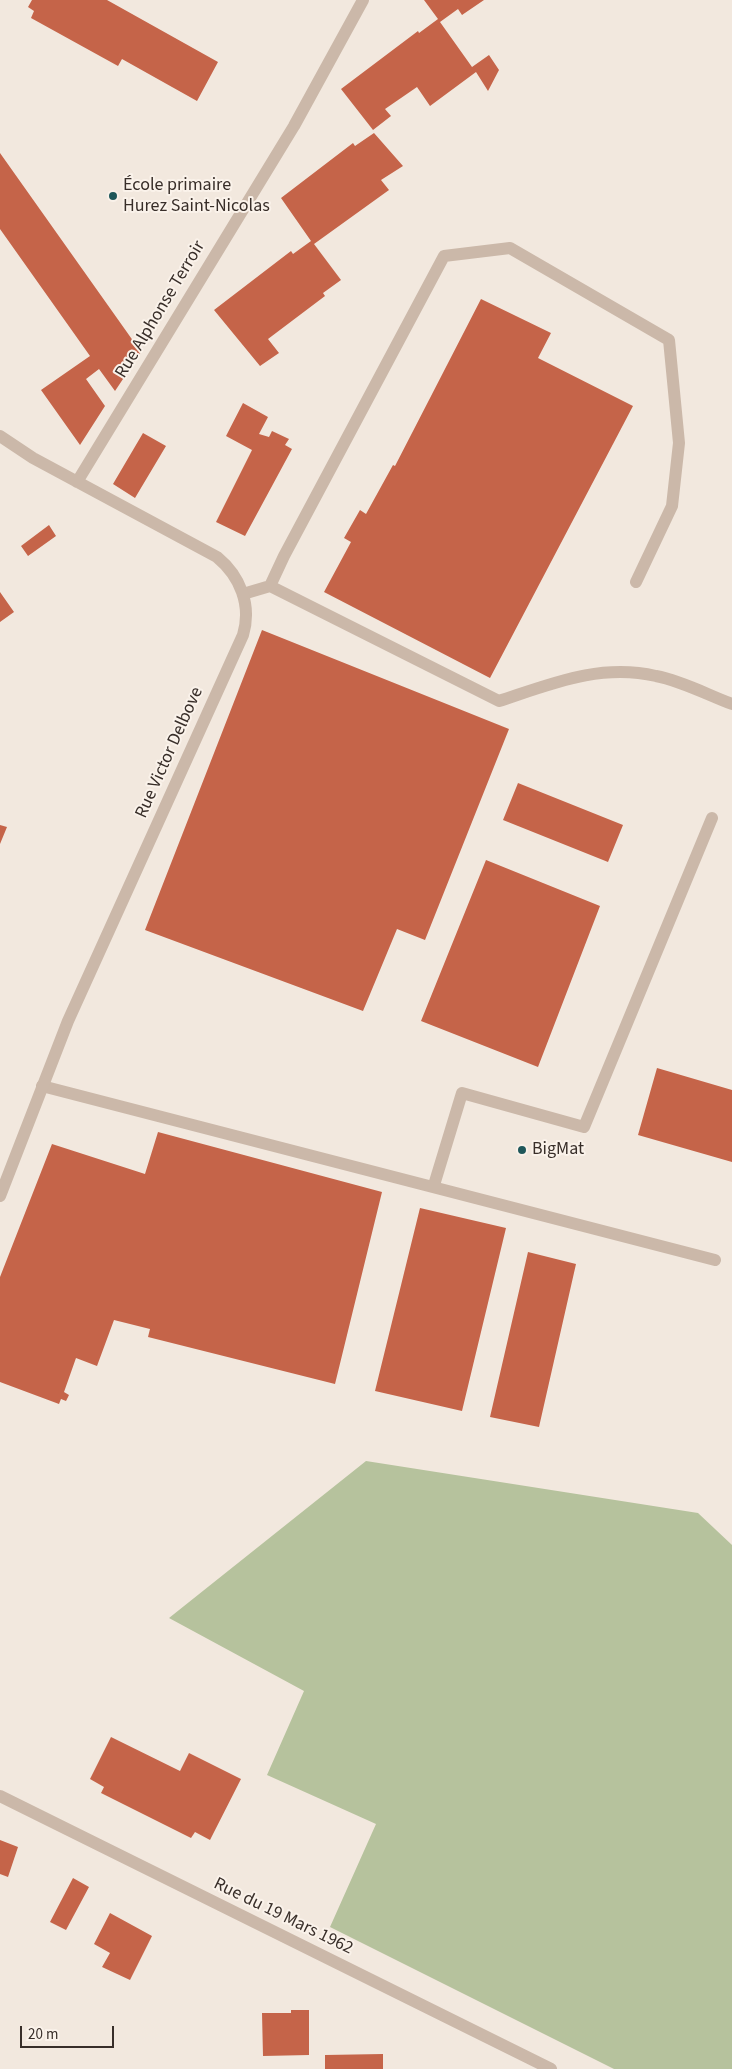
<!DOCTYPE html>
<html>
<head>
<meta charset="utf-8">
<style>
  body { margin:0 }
  #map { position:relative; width:732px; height:2069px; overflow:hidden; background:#f2e8de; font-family:"Source Sans 3",sans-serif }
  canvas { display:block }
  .scale { position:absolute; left:20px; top:2026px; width:94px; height:22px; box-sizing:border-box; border:2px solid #382e29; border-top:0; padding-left:6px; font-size:15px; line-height:18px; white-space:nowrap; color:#382e29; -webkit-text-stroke:4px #faf2ea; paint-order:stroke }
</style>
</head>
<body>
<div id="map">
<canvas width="732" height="2069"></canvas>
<div class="scale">20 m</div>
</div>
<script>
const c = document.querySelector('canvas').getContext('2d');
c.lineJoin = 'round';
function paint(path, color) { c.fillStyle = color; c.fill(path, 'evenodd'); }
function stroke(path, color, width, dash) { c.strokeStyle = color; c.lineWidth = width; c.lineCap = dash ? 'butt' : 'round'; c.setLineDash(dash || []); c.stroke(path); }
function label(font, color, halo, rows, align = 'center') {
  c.font = font + ' "Source Sans 3",sans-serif'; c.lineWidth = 4; c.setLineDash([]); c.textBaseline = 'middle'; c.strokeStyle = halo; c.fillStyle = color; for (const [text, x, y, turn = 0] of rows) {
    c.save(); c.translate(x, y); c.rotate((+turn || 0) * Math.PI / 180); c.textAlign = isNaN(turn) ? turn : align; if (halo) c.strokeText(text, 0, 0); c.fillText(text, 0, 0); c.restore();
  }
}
paint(new Path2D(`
  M366,1461l332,52 34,32v524h-118l-284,-142 46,-103 -109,-49 37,-84 -135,-73z`), '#b6c29d');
paint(new Path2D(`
  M32,0h75l111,62 -21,39 -75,-42 -4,7 -87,-48 3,-7 -6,-4z
  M424,0h60l-22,15 -4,-6 -18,13 32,45 17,-12 10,15 -11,21 -12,-19 -46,34 -13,-19 -32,22 6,7 -18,14 -32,-41 77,-58 1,2 19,-14z
  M374,133l29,33 -22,14 8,10 -75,54 27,36 -18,13 2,3 -57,43 11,14 -19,13 -46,-56 77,-59 2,3 18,-13 -30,-43 72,-55 2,3z
  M0,153l141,199 -26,39 -16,-22 -13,10 19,27 -25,39 -39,-55 49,-34 -90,-127z
  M481,299l70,34 -13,25 95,48 -143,272 -166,-86 27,-50 -7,-4 16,-28 6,4 27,-49 2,1z
  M243,403l25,14 -9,17 10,3 3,-6 17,8 -4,6 7,4 -47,87 -29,-14 36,-72 -26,-14z
  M143,433l23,13 -31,52 -22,-14z
  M49,525l7,11 -28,20 -7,-10z
  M0,592l14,20 -14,10z
  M262,630l247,99 -84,211 -28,-11 -34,82 -218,-81z
  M518,783l105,42 -15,37 -105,-42z
  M0,825l7,2 -7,17z
  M486,860l114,46 -62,161 -117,-46z
  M657,1068l75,22v72l-94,-27z
  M158,1132l224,60 -47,192 -187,-47 2,-8 -36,-9 -17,46 -21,-8 -12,34 5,3 -3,6 -5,-2 -2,5 -59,-22v-105l52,-133 93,30z
  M420,1208l86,20 -44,183 -87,-20z
  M528,1252l48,12 -37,163 -49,-10z
  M111,1737l69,34 9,-18 52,26 -31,61 -15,-8 -4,6 -90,-45 3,-6 -14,-8z
  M0,1840l18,7 -10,30 -8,-3z
  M73,1878l16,9 -23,43 -16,-8z
  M110,1913l42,23 -22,44 -28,-13 8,-14 -16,-9z
  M291,2010h18v45l-46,1 -1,-43h29z
  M383,2054v15h-58v-14z`), '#c56449');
stroke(new Path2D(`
  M270,586l229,115c52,-17 101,-38 157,-25 26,5 52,19 76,28
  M243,594l27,-8 14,-30 160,-300 66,-8 159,92 10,103 -7,63 -36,76
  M42,1086l673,174
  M434,1185l28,-92 122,34 128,-309`), '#cbb8a9', 12);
stroke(new Path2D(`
  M0,436l33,22 184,99c23,19 35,48 26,78l-175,386 -68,175
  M77,482l217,-356 69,-126
  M0,1796l551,273`), '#cbb8a9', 12);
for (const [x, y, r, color] of [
  [113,196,5,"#1f575a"],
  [522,1150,5,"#1f575a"]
]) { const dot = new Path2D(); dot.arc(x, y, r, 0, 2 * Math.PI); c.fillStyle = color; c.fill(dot); stroke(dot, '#faf2ea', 2); }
label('18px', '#382e29', '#faf2ea', [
  ["École primaire",123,186],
  ["Hurez Saint-Nicolas",123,207],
  ["BigMat",532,1150]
], 'left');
label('18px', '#382e29', '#faf2ea', [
  ["Rue Alphonse Terroir",161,310,-59],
  ["Rue Victor Delbove",170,753,-66],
  ["Rue du 19 Mars 1962",283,1917,26]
]);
</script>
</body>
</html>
